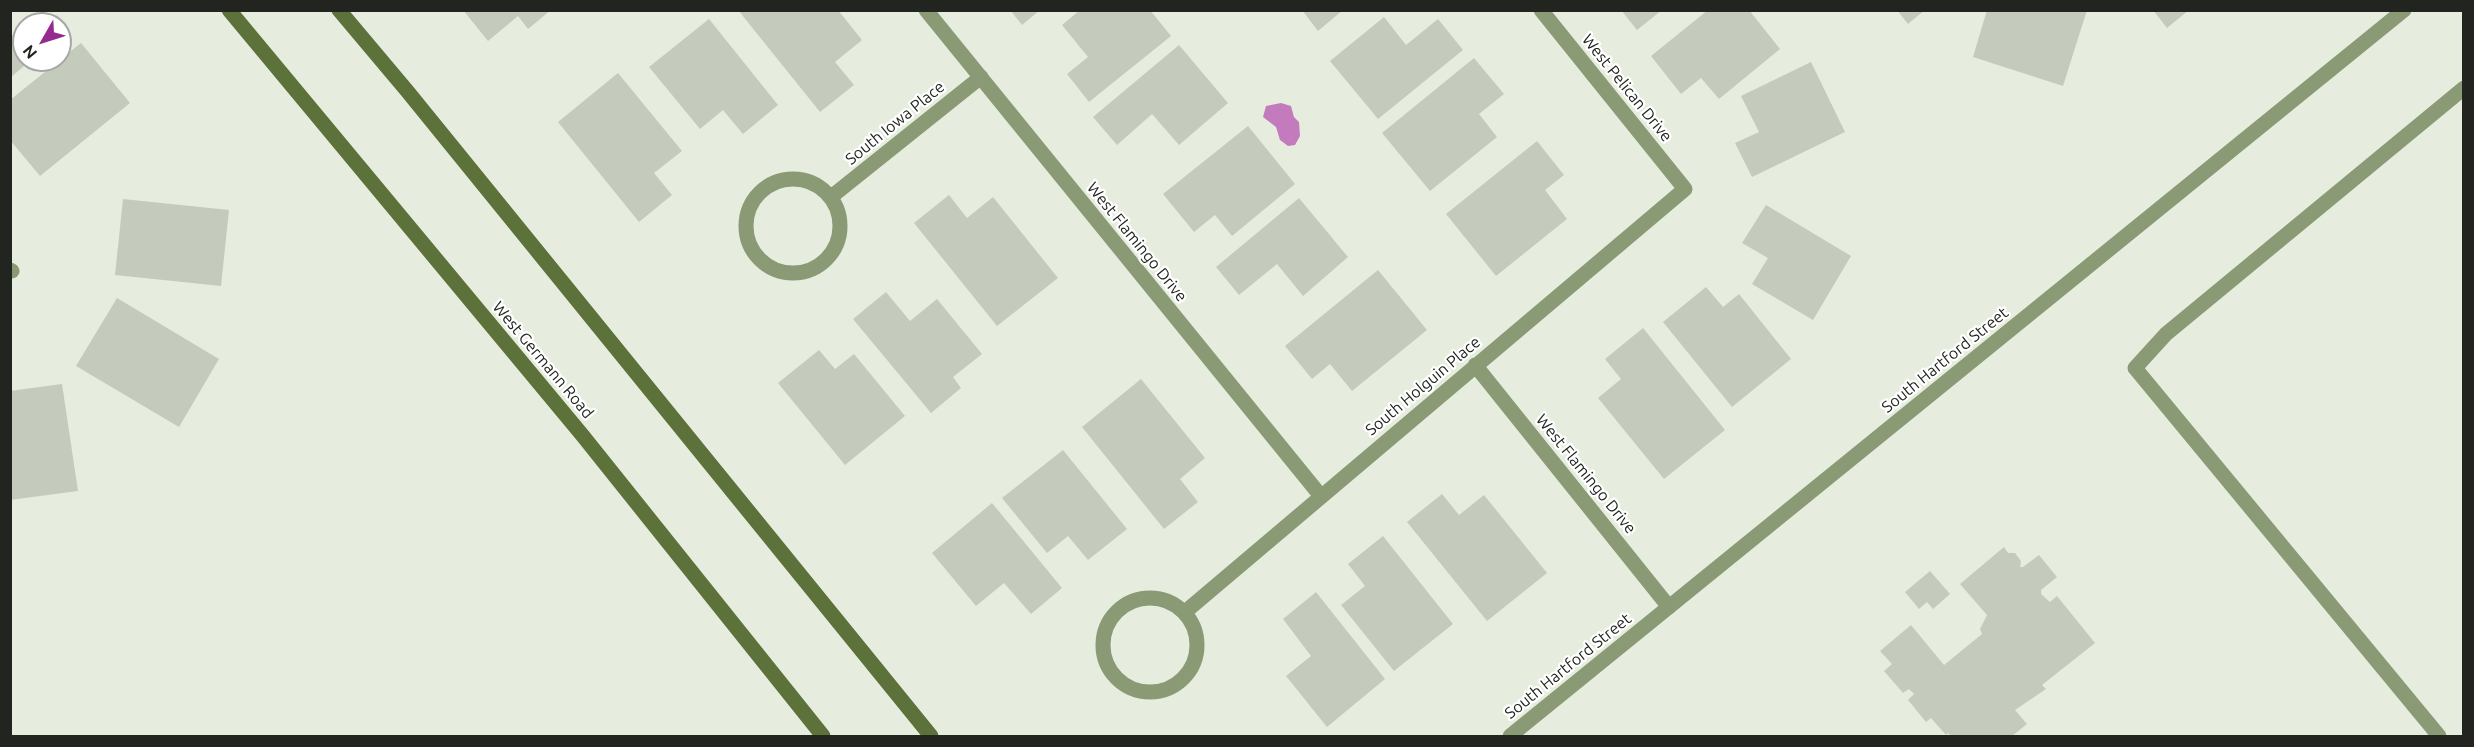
<!DOCTYPE html>
<html>
<head>
<meta charset="utf-8">
<style>
  body { margin:0 }
  #map { position:relative; width:2474px; height:747px; overflow:hidden; background:#e6edde; font-family:Ubuntu,sans-serif }
  canvas { display:block }
  .frame { position:absolute; inset:0; border:12px solid #22251f; pointer-events:none }
  .north { position:absolute; left:12px; top:12px; width:60px; height:60px; box-sizing:border-box; background:#fff; border:2px solid #a7a8a5; border-radius:50%; rotate:231deg; font-size:16px; font-weight:700; line-height:24px; text-align:center; color:#22251f }
  .north::after { content:''; display:block; margin:auto; width:21px; height:27px; background:#952b8e; clip-path:polygon(50% 0,100% 100%,50% 72%,0 100%) }
</style>
</head>
<body>
<div id="map">
<canvas width="2474" height="747"></canvas>
<div class="frame"></div>
<div class="north">N</div>
</div>
<script>
const c = document.querySelector('canvas').getContext('2d');
c.lineJoin = 'round';
function paint(path, color) { c.fillStyle = color; c.fill(path, 'evenodd'); }
function stroke(path, color, width, dash) { c.strokeStyle = color; c.lineWidth = width; c.lineCap = dash ? 'butt' : 'round'; c.setLineDash(dash || []); c.stroke(path); }
function label(font, color, halo, rows, align = 'center') {
  c.font = font + ' Ubuntu,sans-serif'; c.lineWidth = 4.5; c.setLineDash([]); c.textBaseline = 'middle'; c.strokeStyle = halo; c.fillStyle = color; for (const [text, x, y, turn = 0] of rows) {
    c.save(); c.translate(x, y); c.rotate((+turn || 0) * Math.PI / 180); c.textAlign = isNaN(turn) ? turn : align; if (halo) c.strokeText(text, 0, 0); c.fillText(text, 0, 0); c.restore();
  }
}
paint(new Path2D(`
  M1281,103l10,3 3,11 5,5 1,14 -5,9 -7,1 -8,-6 -4,-13 -13,-10 3,-11z`), '#c47bbd');
paint(new Path2D(`
  M463,10h88l-23,19 -10,-13 -30,25z
  M738,10h100l24,30 -27,22 19,23 -34,27z
  M1010,10h30l-18,15z
  M1080,10h70l21,26 -82,66 -22,-28 21,-17 -26,-32z
  M1302,10h41l-25,21z
  M1621,10h41l-25,20z
  M1708,10h41l31,39 -61,50 -18,-21 -20,16 -30,-38z
  M1897,10h28l-17,14z
  M1987,10h100l-24,76 -90,-29z
  M2153,10h36l-22,18z
  M1384,17l22,28 32,-26 25,31 -85,69 -48,-58z
  M709,19l69,86 -35,29 -20,-24 -23,19 -51,-62z
  M10,32l14,16v12h7l-21,18z
  M81,43l49,60 -90,73 -30,-36v-40z
  M1179,45l49,58 -49,42 -27,-31 -35,31 -24,-28z
  M1474,58l30,36 -25,20 18,23 -67,54 -48,-58z
  M1811,62l34,70 -93,45 -17,-34 24,-11 -18,-36z
  M618,73l64,78 -28,22 18,22 -33,27 -81,-100z
  M1248,126l47,58 -63,52 -17,-21 -21,17 -31,-38z
  M1537,141l27,34 -19,15 22,29 -71,57 -50,-62z
  M949,195l18,23 26,-21 65,81 -61,48 -83,-103z
  M1299,198l49,59 -45,39 -26,-32 -38,31 -23,-28z
  M123,199l106,11 -8,76 -106,-11z
  M1766,205l85,51 -38,64 -61,-36 16,-26 -26,-15z
  M1378,270l49,60 -75,61 -22,-27 -18,15 -27,-33z
  M1706,287l17,20 16,-13 52,65 -59,48 -69,-85z
  M886,292l24,29 27,-22 45,55 -29,23 8,11 -30,25 -78,-94z
  M117,298l102,61 -40,68 -103,-61z
  M1643,328l82,102 -61,49 -66,-81 23,-19 -16,-20z
  M819,350l16,19 19,-15 51,62 -60,49 -67,-82z
  M1141,379l64,79 -25,21 18,23 -34,27 -82,-102z
  M62,384l16,107 -68,9v-109z
  M1063,450l64,79 -39,31 -20,-24 -21,17 -45,-55z
  M1442,494l17,21 25,-20 63,78 -60,48 -80,-99z
  M992,503l70,85 -31,26 -27,-31 -28,23 -44,-53z
  M1383,536l70,88 -59,47 -53,-66 24,-19 -17,-22z
  M2004,547l4,6h7l6,8 -1,6h3l16,-12 18,22 -16,13v4l9,8 7,-6 38,47 -53,42 4,4 -31,21 12,14 -15,12h-61l-3,-3 -2,2 -15,-17 -5,4 -18,-22 6,-6 -5,-5 -6,4 -19,-22 8,-7 -12,-13 31,-26 33,40 38,-31 -2,-5 7,-14 -27,-31z
  M1930,571l20,23 -17,15 -6,-7 -8,7 -14,-17z
  M1316,592l69,87 -58,48 -41,-51 25,-20 -28,-37z`), '#c4cbbc');
stroke(new Path2D(`
  M2439,736l-304,-368 31,-34 298,-246`), '#899a74', 15);
stroke(new Path2D(`
  M926,10l394,485
  M746 226a47 47 0 1 1 94 0a47 47 0 1 1-94 0Z
  M831,197l150,-120
  M10,270l2,1
  M1475,365l194,242
  M1103 645a47 47 0 1 1 94 0a47 47 0 1 1-94 0Z
  M1185,612l500,-423 -144,-179`), '#899a74', 15);
stroke(new Path2D(`
  M1510,736l894,-726`), '#899a74', 15);
stroke(new Path2D(`
  M229,10l354,426 240,300
  M339,10l69,82 523,644`), '#5c723a', 15);
label('16px', '#22251f', '#fff', [
  ["West Pelican Drive",1627,88,51],
  ["South Iowa Place",895,123,-39],
  ["West Flamingo Drive",1137,242,51],
  ["West Germann Road",543,360,50],
  ["South Hartford Street",1945,360,-39],
  ["South Holguin Place",1423,386,-40],
  ["West Flamingo Drive",1586,474,51],
  ["South Hartford Street",1568,666,-39]
]);
</script>
</body>
</html>
